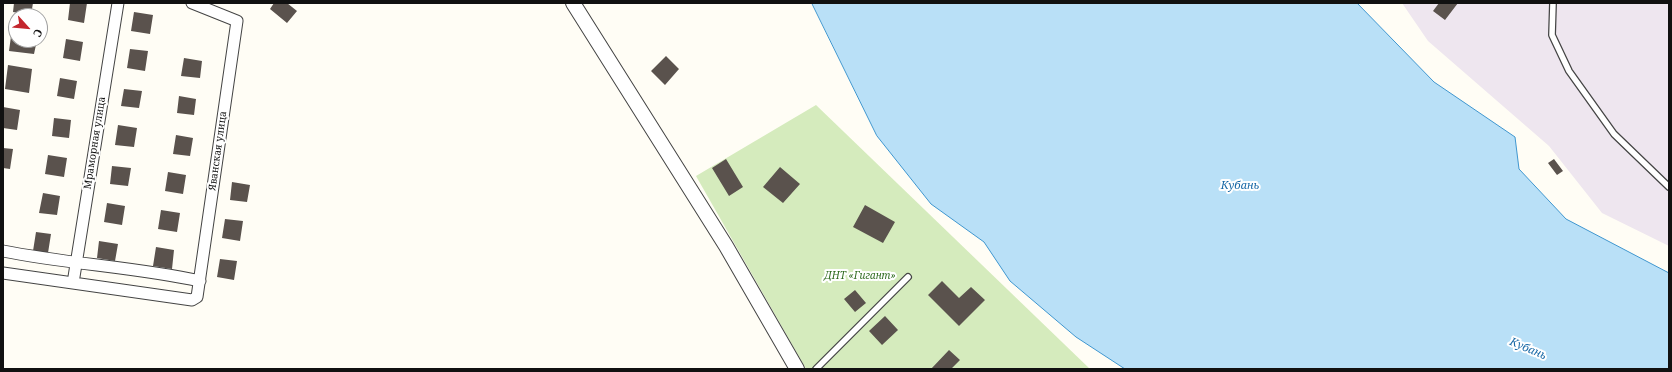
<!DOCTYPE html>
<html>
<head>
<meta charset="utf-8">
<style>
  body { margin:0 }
  #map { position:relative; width:1672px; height:372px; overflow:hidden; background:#fffdf5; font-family:"Noto Serif",serif }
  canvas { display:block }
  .frame { position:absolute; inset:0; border:4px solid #111; pointer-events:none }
  .north { position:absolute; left:8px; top:8px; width:40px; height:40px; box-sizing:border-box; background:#fff; border:1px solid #a0a0a0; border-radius:50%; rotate:117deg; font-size:11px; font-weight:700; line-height:16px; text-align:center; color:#111 }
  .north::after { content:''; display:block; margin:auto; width:14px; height:18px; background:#c4262e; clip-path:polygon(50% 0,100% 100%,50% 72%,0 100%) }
</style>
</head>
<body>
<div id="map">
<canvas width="1672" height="372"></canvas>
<div class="frame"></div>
<div class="north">С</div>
</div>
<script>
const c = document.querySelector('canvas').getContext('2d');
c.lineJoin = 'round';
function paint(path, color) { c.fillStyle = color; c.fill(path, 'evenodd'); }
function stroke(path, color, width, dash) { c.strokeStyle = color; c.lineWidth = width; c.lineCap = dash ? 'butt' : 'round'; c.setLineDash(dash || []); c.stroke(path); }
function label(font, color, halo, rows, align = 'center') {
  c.font = font + ' "Noto Serif",serif'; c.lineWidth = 4; c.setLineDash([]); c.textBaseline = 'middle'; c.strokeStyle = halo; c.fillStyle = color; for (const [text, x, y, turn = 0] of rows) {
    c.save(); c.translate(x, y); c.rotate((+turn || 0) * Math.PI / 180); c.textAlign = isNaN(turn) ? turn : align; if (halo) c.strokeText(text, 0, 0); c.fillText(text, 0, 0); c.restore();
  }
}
paint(new Path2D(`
  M1402,3h267v243l-67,-33 -53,-67 -121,-105z`), '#eee6ef');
paint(new Path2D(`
  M816,105l274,264h-284l-110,-193z`), '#d5ebbd');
const water = new Path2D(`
  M812,3h545l77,79 81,55 4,32 47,50 103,54v96h-544l-49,-32 -66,-56 -26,-39 -53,-38 -54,-68z`);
paint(water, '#b9e0f7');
stroke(water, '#3f96cf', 1);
paint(new Path2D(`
  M14,3h19l-2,12 -18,-3z
  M70,3h17l-3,20 -16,-3z
  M274,3h13l10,8 -10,12 -17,-14z
  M1439,3h19l-13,17 -12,-9z
  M134,12l19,3 -3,19 -19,-3z
  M12,29h4v11h21l-3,14 -25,-3z
  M66,39l17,3 -3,19 -17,-3z
  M130,49l18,2 -3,20 -18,-3z
  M666,56l13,13 -14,16 -14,-14z
  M184,58l18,3 -2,17 -19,-2z
  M8,65l24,4 -3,24 -24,-4z
  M60,78l17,3 -3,18 -17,-3z
  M124,89l18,2 -3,17 -18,-2z
  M179,96l17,3 -2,16 -17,-2z
  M3,107l17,3 -3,20 -14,-2z
  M54,118l17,2 -2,18 -17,-2z
  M118,125l19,3 -3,19 -19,-2z
  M176,135l17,3 -3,18 -17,-2z
  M3,148l10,1 -3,20 -7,-1z
  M48,155l19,3 -3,19 -19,-3z
  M726,159l17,28 -14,9 -17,-28z
  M1554,159l9,12 -6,4 -9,-12z
  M112,166l19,2 -3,18 -18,-2z
  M780,167l20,17 -17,19 -20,-16z
  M168,172l18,3 -3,19 -18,-3z
  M232,182l18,3 -3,17 -17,-2z
  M43,193l17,3 -3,19 -18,-2z
  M107,203l18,3 -3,19 -18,-3z
  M865,205l30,17 -12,21 -30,-16z
  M161,210l19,3 -3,19 -19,-3z
  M225,219l18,2 -3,20 -18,-3z
  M36,232l15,2 -3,19 -15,-2z
  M99,241l19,3 -3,17 -18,-3z
  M156,247l18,3 -2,19 -19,-3z
  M220,259l17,2 -3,19 -17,-3z
  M942,281l17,17 12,-11 14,13 -26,26 -31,-31z
  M855,290l11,13 -11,9 -11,-13z
  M885,316l13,14 -16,15 -13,-14z
  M949,350l11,10 -9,9h-20z`), '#5a524d');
const service = new Path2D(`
  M1553,3l-1,32 17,36 45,63 55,53
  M816,369l92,-92`);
const minor = new Path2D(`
  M3,251c65,13 132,16 197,30
  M3,273l189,27 5,-3 40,-276 -45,-18
  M73,283l45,-280`);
const tertiary = new Path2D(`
  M573,3l153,243 71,123`);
stroke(service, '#444', 8);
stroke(minor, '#444', 13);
stroke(tertiary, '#444', 16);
stroke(service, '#fff', 5.5);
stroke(minor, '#fff', 11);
stroke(tertiary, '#fff', 14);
label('10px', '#111', '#fff', [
  ["Мраморная улица",95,143,-81],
  ["Яванская улица",218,151,-82]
]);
label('italic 10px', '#2f6b1f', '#fff', [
  ["ДНТ «Гигант»",860,276]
]);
label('italic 11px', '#1768a6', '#fff', [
  ["Кубань",1240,186],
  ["Кубань",1528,349,23]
]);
</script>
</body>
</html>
